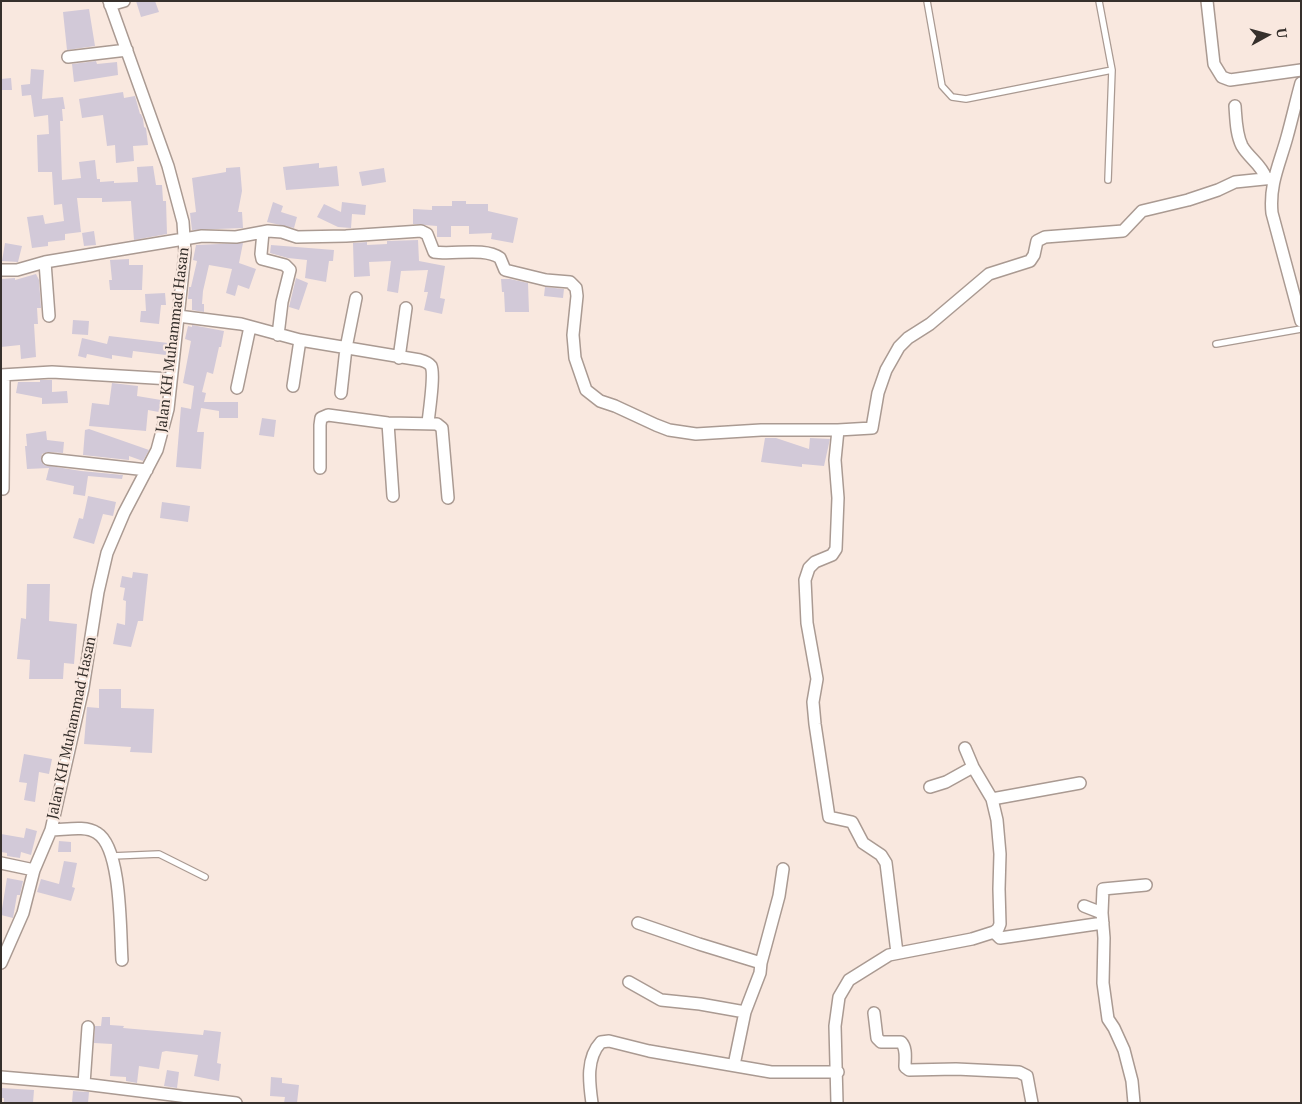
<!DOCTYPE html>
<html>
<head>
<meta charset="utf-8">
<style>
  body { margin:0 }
  #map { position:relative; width:1302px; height:1104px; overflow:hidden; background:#f9e8df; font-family:"PT Serif",serif }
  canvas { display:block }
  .frame { position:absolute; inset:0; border:2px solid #36302c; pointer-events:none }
  .north { position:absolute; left:1242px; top:10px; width:50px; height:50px; -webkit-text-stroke:4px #f9e8df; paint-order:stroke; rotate:83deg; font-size:14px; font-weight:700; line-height:20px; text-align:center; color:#36302c }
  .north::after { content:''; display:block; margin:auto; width:18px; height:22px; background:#36302c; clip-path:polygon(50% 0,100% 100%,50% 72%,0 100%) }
</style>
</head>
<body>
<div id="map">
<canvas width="1302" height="1104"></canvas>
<div class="frame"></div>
<div class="north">U</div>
</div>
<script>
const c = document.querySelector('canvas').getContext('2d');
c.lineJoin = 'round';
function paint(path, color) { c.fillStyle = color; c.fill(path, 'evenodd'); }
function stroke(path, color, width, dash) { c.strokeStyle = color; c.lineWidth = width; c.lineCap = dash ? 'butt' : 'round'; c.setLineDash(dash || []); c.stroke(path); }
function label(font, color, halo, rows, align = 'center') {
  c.font = font + ' "PT Serif",serif'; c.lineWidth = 4.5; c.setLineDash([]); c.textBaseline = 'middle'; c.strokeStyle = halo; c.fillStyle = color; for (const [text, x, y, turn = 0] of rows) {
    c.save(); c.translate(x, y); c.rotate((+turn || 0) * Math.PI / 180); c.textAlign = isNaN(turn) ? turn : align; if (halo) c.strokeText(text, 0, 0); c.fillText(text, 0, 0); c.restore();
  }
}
paint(new Path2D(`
  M136,1h19l4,11 -18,5z
  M89,9l6,37 -28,4 -4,-38z
  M96,61l1,3 20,-2 1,13 -44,7 -2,-18z
  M31,69l13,1 -2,29 21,-2 2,12h-3l1,12h-3l2,59 19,-2 -2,-16 16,-2 2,19h3v3l14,-1v2l24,-1 -1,-15 16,-1 3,19h6l1,16h3l1,33 -33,6 -3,-39 -29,1v-4h-25l4,34 -16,2v6l-17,2v4l-16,2 -5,-31 16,-2 2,9 19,-3 -2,-17 -8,1 -2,-33h-14l-1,-37 12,-1 -1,-19 -14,2 -3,-22 -9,1 -1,-11 9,-1z
  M11,78l1,12h-11v-11z
  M123,92l1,6 11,-2 5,18h1l2,5 1,8 2,1 2,17 -15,1 1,15 -18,2 -1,-18 -8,1 -4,-31 -21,3 -3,-19z
  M319,163v5l18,-2 2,20 -53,4 -3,-23z
  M240,167l2,24 -4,21h4l1,16 -51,2 -2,-17 6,-1 -4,-34 34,-6v-4z
  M384,168l2,14 -24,4 -3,-14z
  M452,201h14v3h22v7l30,7 -5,25 -22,-4 1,-6 -23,1v-8h-18v11h-14v-11l-24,-2v-15l19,1v-4h20z
  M273,202l10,4 -2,6 16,5 -3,11 -27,-6z
  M342,202l24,3 -1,10 -13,-1 -1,14 -13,-1 -21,-10 7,-13 17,8z
  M94,231l2,14 -12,1 -2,-13z
  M418,240l1,21 26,5 -5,32 5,1 -3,15 -18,-4 4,-18h-4l4,-22 -27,1 -3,22 -11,-2 4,-30 -22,1 1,14 -16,1 -1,-34 14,-1v3l20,-1v-3z
  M5,243l17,3 -4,16 -16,-1z
  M243,243l-4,20 17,6 -7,20 -11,-4 -3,11 -9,-3 6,-24 -23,-4 -6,26 -1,13h2v8l-12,-2v-11h-4l1,-12h2l6,-26 -4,-1 3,-15z
  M271,245l63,5 -1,11h-4l-3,21 -21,-4 2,-18 -19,-2 -18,-5z
  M129,259v6h14l-1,25h-32l-1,-10h3l-2,-20z
  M36,274l3,6 2,28h-4l1,16h-4l2,33 -15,2 -1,-14 -19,2v-68l14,-1v2z
  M296,278l12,5 -9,27 -10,-3z
  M501,279h9l18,4 1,29h-24l-1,-20h-2z
  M545,287l19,2 -1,9 -19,-2z
  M165,293l1,12h-5l-2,19 -19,-2 1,-11h5l-1,-17z
  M73,320l16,1 -1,14 -16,-1z
  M192,325l32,6 -3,16h-2l-6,27 -6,-2 -5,20 4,1 -2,9h34v16h-19v-7l-18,-3 -4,24h7l-3,37 -25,-2 5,-60 10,2 3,-23 -11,-3 8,-42 -6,-2 3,-13 4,1z
  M109,336l59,7 -2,12 -33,-4 -1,7 -20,-3v4l-25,-5 -1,4 -8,-2 4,-18 25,6z
  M40,380h12v12l15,-1 1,12 -26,1v-6l-26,-5 2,-11h22z
  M112,383l26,3 -1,10 24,4 -2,12 -11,-2 -2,21 -57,-5 3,-23 17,2z
  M262,418l14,2 -2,17 -15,-2z
  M89,429l60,21 -6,11 -14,-5v4l-46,-5 2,-25z
  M46,431l1,9 17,2 -1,11 -15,-1 -6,2 -1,5 3,6 37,6 42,4 -1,4 -34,-3 -3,20 -12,-2 1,-8 -28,-6 3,-12 -22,1 -2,-23h2l-1,-12z
  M765,438h11l33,11 1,-11 20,1 -6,27 -22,-2v3l-41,-5z
  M88,496l28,6 -3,14 -10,-2 -9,30 -21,-6 6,-20 4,1z
  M162,502l28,4 -2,16 -28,-4z
  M133,572l15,2 -5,47h-5l-7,26 -18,-3 4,-21 8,2 1,-24 -3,-1 2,-12 -5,-1 2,-11 10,2z
  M27,584h23l-1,37 28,3 -3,40 -10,-1 -1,16h-34l1,-19 -13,-1 4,-41 5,1z
  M99,689h22v19l33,1 -2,44 -22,-1 1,-5 -47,-3 3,-37 12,1z
  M24,754l28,5 -3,15 -10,-2 -4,30 -11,-2 3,-17 -8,-1z
  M26,828l11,3 -6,24 -10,-3 -1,6 -13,-2v-3l-6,-1v-18l23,4z
  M59,841l12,1v10h-13z
  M64,861l13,2 -5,24 3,1 -4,13 -34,-9 4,-13 18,5z
  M7,878l16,3 -3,14h-3l-4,23 -12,-3z
  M102,1017h8v8l14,1 -1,2 80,7 1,-5 17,2 -4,31 4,1 -2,17 -25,-5 4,-21 -32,-4 -4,1 -3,17 -20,-3 -2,17 -11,-2v-4l-16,-1 2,-32 -18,-1 1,-17h6z
  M167,1070l12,2 -2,16 -13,-2z
  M271,1077l11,1v5l17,2 -2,18h-13l1,-6 -15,-1z
  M1,1088l33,2 -1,13h-29v-5h-3z
  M73,1091l16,1 -1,11h-16z`), '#d2c9d8');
const lane = new Path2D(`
  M927,1l15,85 10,11 14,2 146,-29
  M1099,1l13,69 -4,110
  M1216,344l85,-15
  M112,856l47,-2 46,23`);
const street = new Path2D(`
  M1207,1l7,63 8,13 8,3 71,-10
  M110,5l14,-4
  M68,57l59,-7
  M1301,83c-5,18 -9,36 -14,54 -7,26 -18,47 -15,76l29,108
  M1235,106c1,13 1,28 7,40 7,12 19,18 24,32
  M263,232l-2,22 1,5 23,6 5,5 -8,32 -4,33
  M45,262l4,54
  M1,270h16l28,-8 157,-26 34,1 32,-6 14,1 15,5 49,-1 75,-5 6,3 7,18c20,3 50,-5 66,6l5,12 41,10 24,2 6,6 1,8 -4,39 2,23 11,32 14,11 15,5 41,19 13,5 27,4 65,-4h77
  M178,316l63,8 59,16 120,20c4,1 8,2 11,6 4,8 -2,46 -3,57
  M399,358l7,-50
  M1,375l51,-3 119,7
  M293,386l7,-46
  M237,388l13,-61
  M341,393l5,-45 10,-50
  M388,423l5,73
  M48,459l99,11
  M320,468v-43l1,-7 7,-3 60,8 49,1 5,4 6,70
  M3,489l1,-114
  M930,787l16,-5 27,-15
  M992,799l88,-16
  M51,830c14,0 34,-5 46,3 25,15 23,99 25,127
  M1,863l33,7
  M1084,906l18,7 2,25 -1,45 5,36 6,9 10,22 8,31 2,22
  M1102,913l1,-24 43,-4
  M638,923l61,21 62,19 -1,10 -15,39 -11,53
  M994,932l6,6 103,-15
  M897,953l-11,-90 -5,-8 -18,-12 -11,-21 -23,-5 -14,-93 -2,-22 4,-23 -10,-56 -2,-43 4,-12 6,-6 17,-7 4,-6 2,-51 -3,-38 3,-30 34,-2 6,-35 8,-23 13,-23 9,-9 22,-14 59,-50 41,-13 4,-6 3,-14 8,-4 78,-6 19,-20 46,-11 30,-10 17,-8 39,-4
  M1,963l22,-50 11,-43 17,-40 32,-142 15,-96 9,-39 17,-40 33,-63 11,-41 17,-156 -2,-31 -15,-56 -59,-165
  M761,963l18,-67 4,-27
  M629,982l32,18 39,4 45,8
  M874,1013l3,25 4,4h20c6,6 4,16 4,25l4,3 47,-1 63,3 8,4 5,27
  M1,1077l83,7 152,19
  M84,1084l4,-57
  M592,1103c-3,-21 -6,-45 9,-61l8,-1 40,10 122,21h67
  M837,1103l-2,-77 4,-29 10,-17 40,-25 83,-16 22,-7 4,-3 2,-5 -1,-35 1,-35 -3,-34 -5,-21 -19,-32 -8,-19`);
stroke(lane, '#aa9a92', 8);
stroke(street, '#aa9a92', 14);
stroke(lane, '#fff', 5.5);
stroke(street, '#fff', 11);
label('15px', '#36302c', '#f9e8df', [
  ["Jalan KH Muhammad Hasan",173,340,-83],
  ["Jalan KH Muhammad Hasan",72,728,-78]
]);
</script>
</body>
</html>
